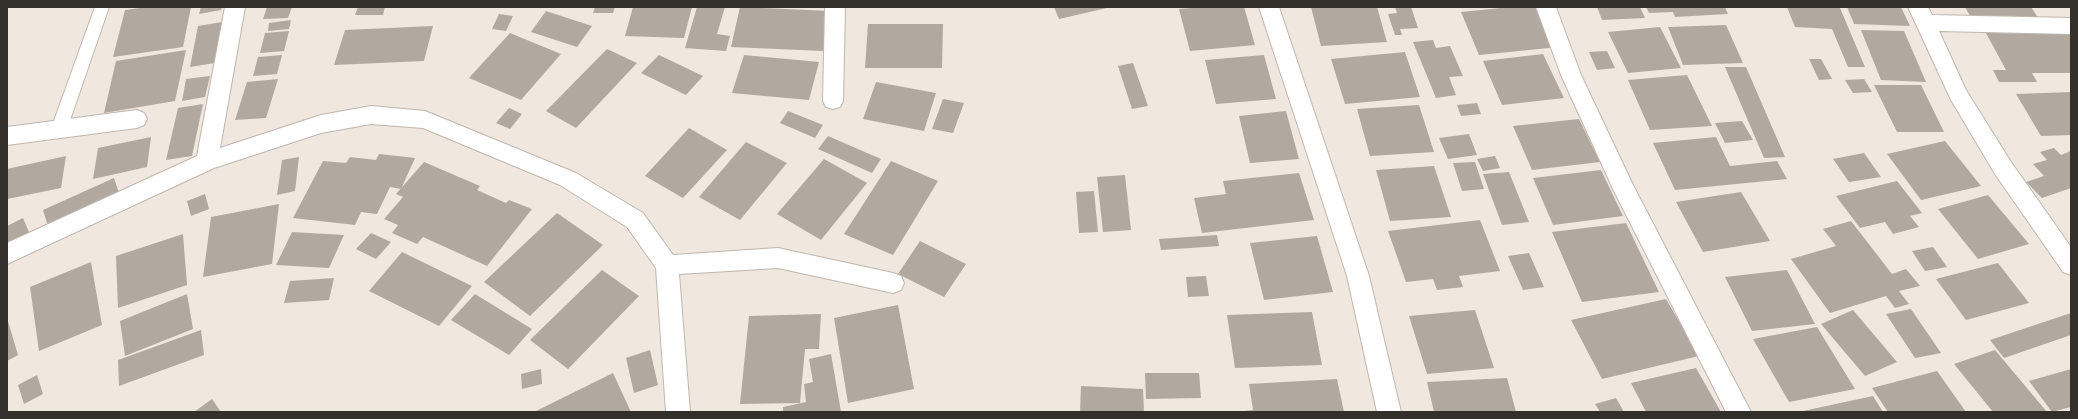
<!DOCTYPE html>
<html>
<head>
<meta charset="utf-8">
<style>
  body { margin:0 }
  #map { position:relative; width:2078px; height:419px; overflow:hidden; background:#f0e7de; font-family:Ubuntu,sans-serif }
  canvas { display:block }
  .frame { position:absolute; inset:0; border:8px solid #33302c; pointer-events:none }
</style>
</head>
<body>
<div id="map">
<canvas width="2078" height="419"></canvas>
<div class="frame"></div>
</div>
<script>
const c = document.querySelector('canvas').getContext('2d');
c.lineJoin = 'round';
function paint(path, color) { c.fillStyle = color; c.fill(path, 'evenodd'); }
function stroke(path, color, width, dash) { c.strokeStyle = color; c.lineWidth = width; c.lineCap = dash ? 'butt' : 'round'; c.setLineDash(dash || []); c.stroke(path); }
paint(new Path2D(`
  M148,7h43l-8,40 -70,10 12,-47z
  M201,7h21l-1,3 -22,4z
  M267,7h25l-4,11 -25,1z
  M358,7h27l-2,8h-28z
  M595,7h20l-2,6h-20z
  M633,7h59l-8,31 -59,-2z
  M697,7h28l-8,27 13,2 -4,15 -41,-3z
  M740,7l90,4 -7,40 -92,-4z
  M1054,7h53v1l-48,11z
  M1204,7h40l11,38 -65,6 -11,-42z
  M1311,7h66l10,35 -66,4z
  M1395,7h16l7,21 -18,1 2,6h-7l-7,-21 9,-1z
  M1511,7h29l19,40 -80,8 -18,-43z
  M1597,7h43l5,11 -43,2z
  M1646,7h79l3,7 -53,3 -2,-5 -24,1z
  M1787,7l53,1 25,59h-17l-16,-38 -37,-2z
  M1847,7h54l9,19 -56,-2z
  M1965,7h66l9,14 -66,2z
  M546,11l46,15 -15,21 -46,-15z
  M499,14l14,2 -7,15 -14,-2z
  M291,20l-2,9 -21,2 1,-8z
  M222,22l-7,41 -25,4 8,-41z
  M868,24h75l-1,44h-77z
  M1726,25l17,38 -60,2 -15,-38z
  M433,26l-9,35 -90,4 11,-35z
  M1660,27l21,41 -53,5 -20,-41z
  M1861,30l43,1 22,51 -45,-2z
  M289,31l-5,20 -24,2 5,-20z
  M510,33l51,21 -40,46 -52,-22z
  M1986,33l85,1v39h-39l5,9h-38l-6,-12h13z
  M1433,40l3,8 14,-2 13,30 -14,1 7,18 -20,3 -23,-56z
  M607,49l30,14 -61,65 -30,-17z
  M186,50l-11,51 -71,12 12,-52z
  M1607,51l8,17 -18,2 -8,-18z
  M1405,52l15,45 -75,7 -14,-45z
  M1543,54l21,44 -62,7 -19,-44z
  M282,55l-5,19 -24,2 5,-19z
  M659,55l44,21 -17,19 -45,-22z
  M744,55l75,7 -10,38 -77,-7z
  M1264,55l12,44 -60,5 -11,-44z
  M1809,59h12l11,20 -13,1z
  M1133,63l15,43 -16,3 -14,-43z
  M1725,67h21l39,90 -21,1z
  M1687,75l25,51 -62,4 -22,-50z
  M210,76l-5,21 -23,4 4,-22z
  M278,79l-12,39 -31,2 12,-38z
  M1864,79l8,13 -19,1 -8,-13z
  M876,82l60,11 -12,38 -61,-12z
  M1874,85h47l23,47h-47z
  M2071,92v43l-30,1 -25,-42z
  M943,99l21,4 -11,30 -21,-4z
  M1477,103l4,11 -20,2 -4,-11z
  M203,104l-11,52 -26,4 12,-52z
  M1419,105l15,47 -64,4 -13,-47z
  M509,108l13,6 -12,15 -14,-6z
  M788,111l35,14 -8,13 -35,-15z
  M1286,111l13,48 -49,4 -11,-47z
  M1579,119l21,43 -68,8 -19,-44z
  M1742,121l11,19 -28,3 -10,-20z
  M689,128l38,22 -44,48 -38,-22z
  M1469,134l8,21 -29,4 -9,-21z
  M828,136l53,23 -9,14 -54,-24z
  M151,137l-4,30 -54,12 5,-31z
  M1716,137l14,29 47,-5 10,18 -112,11 -22,-47z
  M1945,141l36,45 -60,14 -34,-46z
  M746,142l41,21 -47,57 -41,-23z
  M2054,148l7,7 10,-4v37l-29,10 -16,-16 18,-6 -11,-12 14,-4 -7,-8z
  M1864,153l17,24 -32,5 -16,-23z
  M379,154l36,4 -14,31 -11,-2 -13,27 -16,-2 -6,13 -62,-7 30,-57 23,2 4,-6 26,3z
  M66,156l-5,32 -54,11v-30z
  M1495,156l5,12 -17,3 -6,-12z
  M299,157l-4,34 -18,4 5,-35z
  M824,159l43,24 -46,57 -44,-26z
  M891,161l47,20 -45,74 -49,-21z
  M424,162l56,24 -3,4 29,13 3,-3 23,9 -45,57 -64,-29 -6,7 -25,-11 6,-8 -14,-6 19,-22 -7,-3z
  M1475,162l9,27 -22,2 -9,-28z
  M1434,166l17,51 -61,4 -14,-51z
  M1601,170l22,46 -70,9 -20,-47z
  M1509,172l20,50 -27,3 -19,-51z
  M1299,173l15,47 -112,13 -8,-35 32,-4 -3,-13z
  M1125,175l6,55 -28,2 -6,-55z
  M114,178l6,18 -71,33 -6,-19z
  M1897,181l25,32 -12,3 9,11 -26,7 -8,-12 -25,6 -24,-32z
  M1094,191l4,41 -19,1 -3,-41z
  M1741,192l29,49 -67,11 -27,-50z
  M205,194l4,15 -18,7 -4,-15z
  M1988,195l41,49 -51,15 -40,-50z
  M279,204l-7,60 -69,13 8,-60z
  M557,213l46,32 -73,71 -46,-34z
  M23,218l8,19 -24,12v-23z
  M1480,220l20,51 -41,5 4,11 -26,3 -4,-11 -27,3 -18,-51z
  M1851,221l41,53 14,-5 14,17 -21,5 10,13 -14,4 -9,-12 -56,17 -39,-54 45,-13 -13,-17z
  M1626,223l33,69 -77,10 -30,-70z
  M292,232l52,3 -15,33 -53,-3z
  M371,233l20,9 -15,17 -20,-10z
  M183,234l4,51 -69,23 -2,-52z
  M1217,235l2,11 -58,4 -2,-11z
  M1317,236l16,56 -69,8 -14,-57z
  M920,241l46,23 -22,33 -46,-23z
  M1933,247l14,20 -22,4 -13,-20z
  M402,252l70,34 -33,40 -70,-35z
  M1529,253l15,34 -21,3 -15,-34z
  M91,262l11,63 -63,26 -9,-64z
  M1998,263l31,40 -63,17 -30,-41z
  M602,270l37,26 -71,73 -38,-29z
  M1787,270l28,54 -63,7 -27,-54z
  M1206,276l3,20 -21,1 -2,-20z
  M334,278l-5,22 -45,3 6,-22z
  M187,294l6,35 -68,27 -5,-35z
  M475,294l57,35 -23,26 -58,-35z
  M1666,299l33,57 -97,23 -31,-59z
  M898,305l16,84 -66,14 -14,-85z
  M1911,309l30,44 -26,5 -29,-44z
  M1475,310l19,58 -67,6 -18,-58z
  M1853,310l44,52 -32,14 -44,-52z
  M1312,312l10,53 -87,3 -8,-53z
  M2071,313v22l-67,23 -14,-18z
  M821,314l-2,35h-14l-5,54 -60,1 9,-88z
  M7,318l11,37 -11,6z
  M1817,327l38,62 -66,13 -36,-63z
  M201,330l3,25 -85,31 -1,-26z
  M650,350l8,35 -24,8 -8,-35z
  M1995,350l52,62h-54l-39,-48z
  M831,354l10,58h-58v-5l23,-5 -2,-18 9,-2 -4,-23z
  M1696,368l25,44h-75l-15,-29z
  M541,369l1,15 -20,5 -1,-15z
  M2071,369v38l-19,5 -23,-31z
  M1937,371l29,41h-78l-16,-24z
  M613,373l18,39h-97z
  M1145,373h54l2,25 -55,1z
  M37,375l6,19 -19,10 -6,-19z
  M1507,378l9,34h-82l-7,-30z
  M1337,379l7,33h-109l18,-2 -4,-26z
  M1081,386l62,3 1,23h-64z
  M1873,396l10,16h-80v-1z
  M1616,398l8,14h-24l-5,-8z
  M212,399l9,13h-27z`), '#b1a8a0');
const service = new Path2D(`
  M95,7h14l-42,122 -3,4 -5,2 -5,-2 -3,-4z`);
const minor = new Path2D(`
  M225,7h20l-25,141 101,-33 50,-9 54,5 151,62 67,40 30,42 105,-7 115,25 8,3 3,7 -3,7 -8,3 -115,-25 -99,6 11,138h-24l-10,-144 -29,-41 -67,-42 -137,-57 -52,-4 -50,9 -107,35 -207,96v-21l190,-87z
  M825,7h20l-2,94 -3,6 -7,2 -7,-2 -3,-6z
  M1259,7h20l90,269 32,136h-24l-30,-136z
  M1536,7h20l25,68 52,110 118,227h-25l-113,-223 -52,-114z
  M1908,7h20l4,8 139,3v16l-132,-3 27,59 45,72 60,85v28l-8,-3 -68,-98 -44,-74z
  M137,110l7,3 3,6 -3,6 -7,3 -130,17v-18z`);
stroke(service, '#bfb6ad', 2);
stroke(minor, '#bfb6ad', 2);
paint(service, '#fff');
paint(minor, '#fff');
</script>
</body>
</html>
